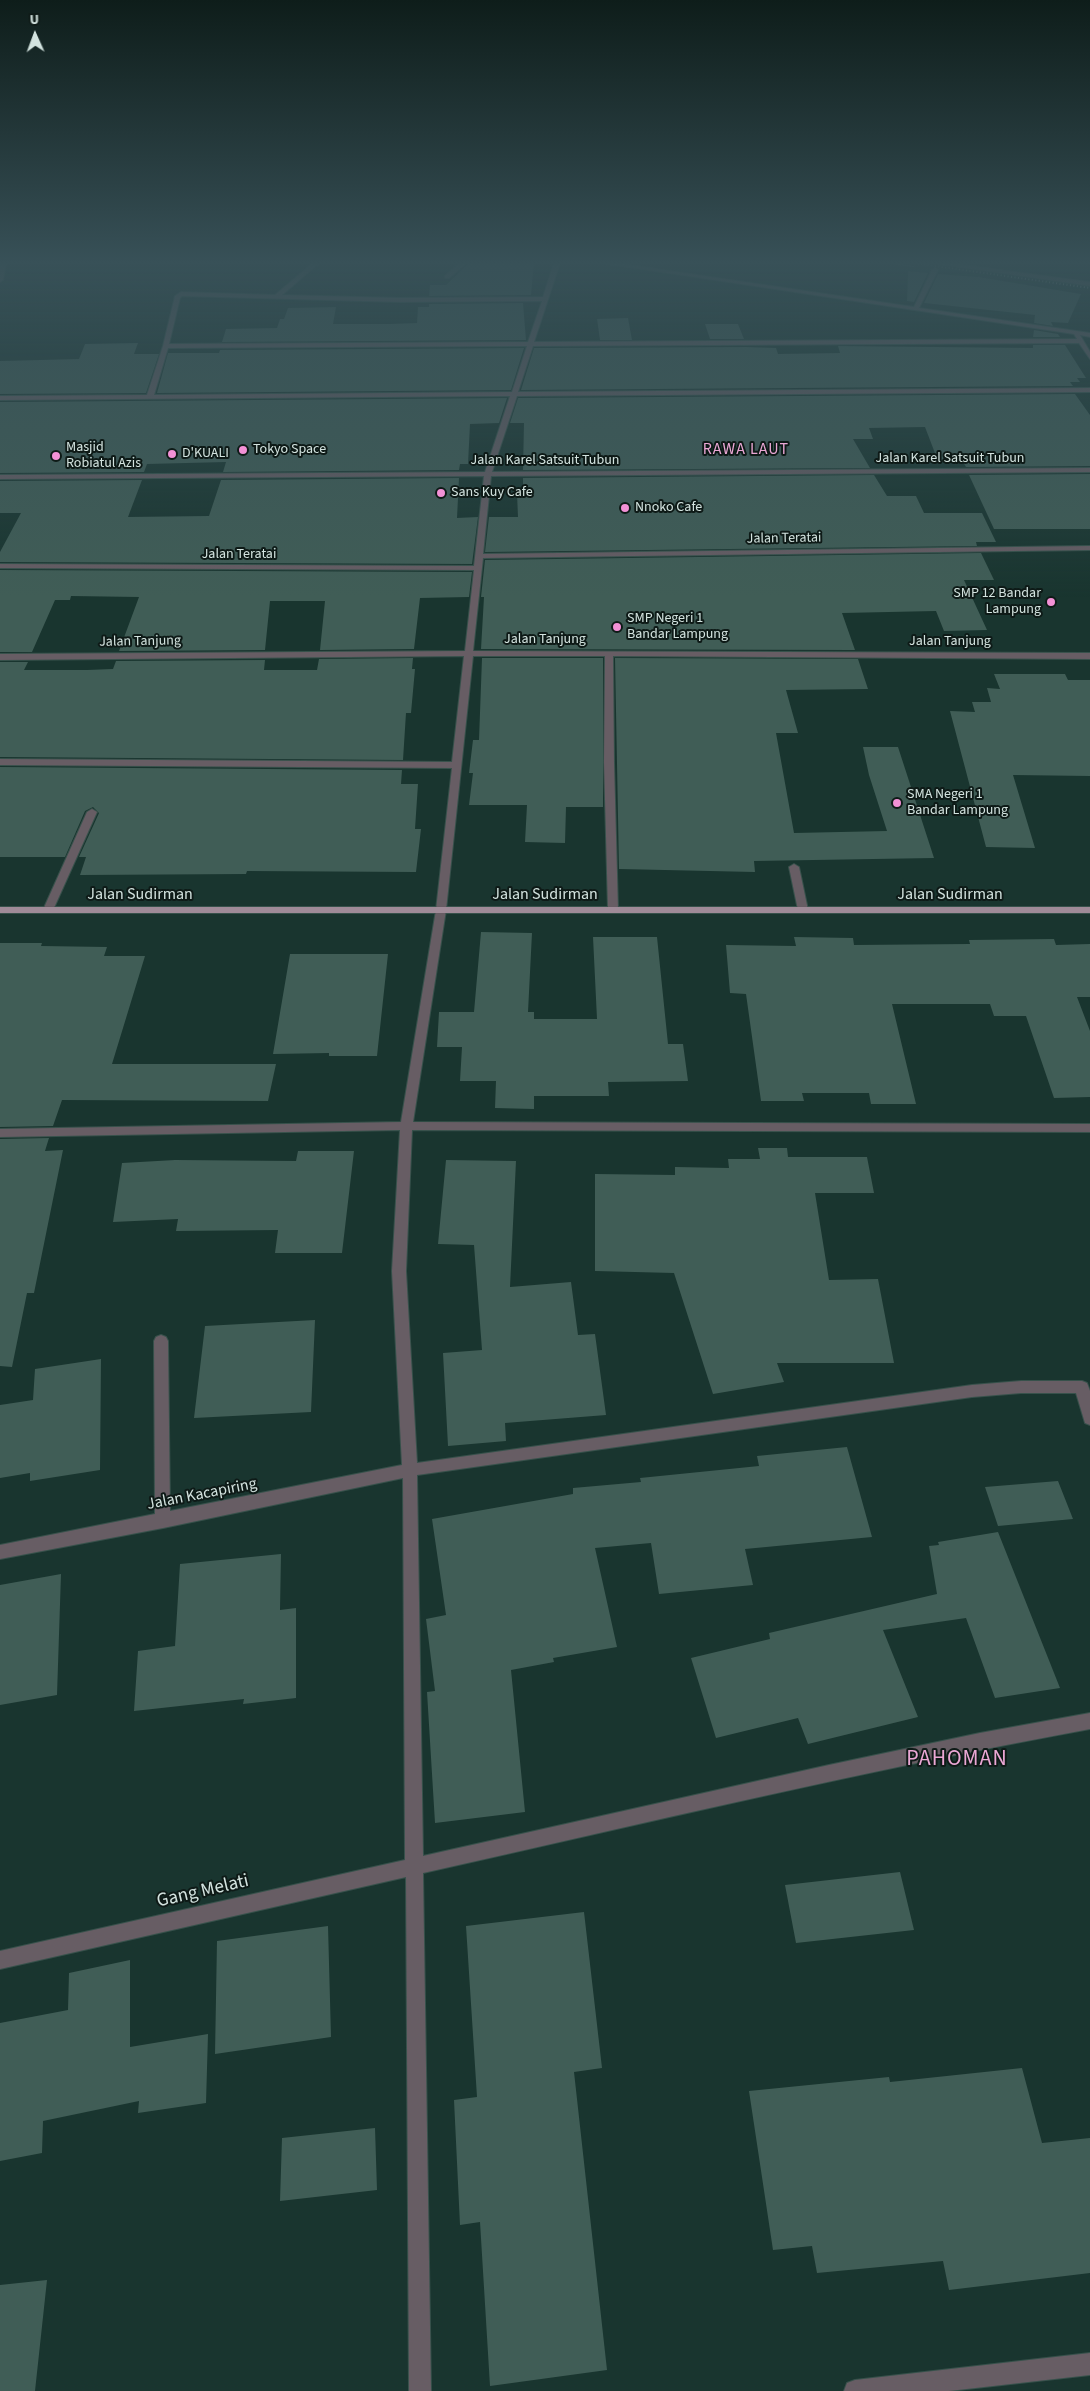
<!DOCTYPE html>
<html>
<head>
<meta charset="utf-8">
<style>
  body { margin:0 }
  #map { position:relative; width:1090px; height:2391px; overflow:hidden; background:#19352f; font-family:"Source Sans 3",sans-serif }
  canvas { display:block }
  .north { position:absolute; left:10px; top:10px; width:50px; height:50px; -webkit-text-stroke:4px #0e1a17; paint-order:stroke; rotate:358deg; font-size:14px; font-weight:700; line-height:20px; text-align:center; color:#d3e3df }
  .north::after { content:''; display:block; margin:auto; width:18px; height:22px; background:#d3e3df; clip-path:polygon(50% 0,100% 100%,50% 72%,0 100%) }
</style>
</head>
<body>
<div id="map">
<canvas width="1090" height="2391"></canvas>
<div class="north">U</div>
</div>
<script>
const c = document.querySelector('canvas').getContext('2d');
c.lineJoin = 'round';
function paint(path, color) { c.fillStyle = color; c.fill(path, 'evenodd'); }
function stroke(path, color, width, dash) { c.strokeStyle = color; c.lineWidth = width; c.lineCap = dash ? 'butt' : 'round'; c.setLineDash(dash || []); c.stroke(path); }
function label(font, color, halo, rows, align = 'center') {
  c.font = font + ' "Source Sans 3",sans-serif'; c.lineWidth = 4; c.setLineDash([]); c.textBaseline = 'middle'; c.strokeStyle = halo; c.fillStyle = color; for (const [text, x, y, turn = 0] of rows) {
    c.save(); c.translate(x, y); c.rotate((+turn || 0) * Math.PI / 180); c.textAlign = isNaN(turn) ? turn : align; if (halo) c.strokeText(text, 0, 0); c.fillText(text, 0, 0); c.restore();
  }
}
paint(new Path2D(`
  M469,263h65l-3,32 -102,1 1,-11h16z
  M908,271l20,2 -14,29 -7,-1z
  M938,274l41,3 102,17 -13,29 -17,-1 2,4 -19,-3 1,-8 -111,-12z
  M523,303l3,37 -304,2 4,-13 51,-1 3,-9h4l4,-11 48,-1 -3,17h57l27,-1 1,-16h11v-3z
  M628,318l4,22h-32l-3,-21z
  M705,324h33l6,15h-34z
  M1034,330l24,4 2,3h-27z
  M138,343l-4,11h25l-13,39 -146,1v-33l79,-2 6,-15z
  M1033,345h32l21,33h-9l3,4h-10l3,4h-4l-548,4 13,-42 212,-1 30,1 2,6 62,-1 -2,-7 195,2z
  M524,348l-13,42 -354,3 11,-40h51l1,-3z
  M1075,394l15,21v51l-124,1 -3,-5 -25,-1 -13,-34 -56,1 4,11h-20l17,29 -347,2 1,-47h-14l8,-25z
  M507,398l-8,25 -29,1 -2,40h-8l-1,6 -236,2 3,-10 -79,2 -3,8 -144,1v-71z
  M1090,474v55h-96l-25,-54z
  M874,475l13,21h29l8,17h58l14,29h-20l1,4 -492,6 4,-35h29l-1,-24h6v-15z
  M459,478l-2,40 21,-1 -6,47 -472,-2v-10l21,-39h-21v-32l142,-1 -14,37 81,-1 12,-36z
  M981,553l13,27h-30l23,50 -43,1 -8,-20 -94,2 13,37 -374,-1 3,-52h-3l4,-37z
  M0,570l472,2 -3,25 -49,1 -6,51 -94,1 5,-49h-55l-5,49 -146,1 20,-54 -68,-1 -1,4h-15l-23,52h-32z
  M413,658l-1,11h3l-4,44h-5l-3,47 -403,-3v-95h28l-4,8h63l26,-1 3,-8 149,-1 -1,10h53l2,-11z
  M482,658h121v149h-37l-1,36 -40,-1 2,-37h-58l4,-32h-4l4,-33h6z
  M615,658l243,1 10,30 -82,1 12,43h-22l18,100 93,-2 -18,-56 -6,-28h35l36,111 -180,3 1,11 -136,-3z
  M994,674h71l3,6h22v96l-77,-1 22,73 -49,-1 -36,-136 25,1 -3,-10h19l-4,-14 13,1z
  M0,767l402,3 -1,14h17l-3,45h6l-5,43 -169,-1 -1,3 -166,1 6,-18h-7l20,-44 -6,-6 -8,4 -20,46h-65z
  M481,932l51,1 -4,79h6v7h63l-4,-82h64l11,107h15l5,37 -80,1 1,14h-75v13l-39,-1 1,-27h-36l2,-34h-25l2,-35h35z
  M794,937l59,1 1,7 116,-1 -1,-4 85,-1 2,6 34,-1v53h-13l13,34v66l-36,1 -28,-82h-32l-4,-12h-98l24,100h-45l-2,-11h-67l2,8h-43l-15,-107 -16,-1 -4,-48 70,1z
  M0,943h42l-1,3 66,1 -3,9h41l-33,108h164l-8,37 -206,-1 -9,26 -53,1z
  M290,954h98l-11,102h-48v-3l-56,1z
  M49,1138l-4,13 18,-1 -29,143h-7l-15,74 -12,-1v-227z
  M758,1148h29l1,9h79l7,36h-59l14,87 49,-1 16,84h-117l7,19 -71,12 -39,-121 -79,-2v-97l80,1v-8l54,1 -1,-9h32z
  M298,1151h56l-12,102h-67l3,-23 -102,1 2,-12 -65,3 9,-59 53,-3 121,1z
  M446,1160l70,1 -6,126 61,-5 7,53 17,-1 11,81 -101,8 1,18 -58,5 -5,-93 39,-3 -8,-105 -36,-1z
  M315,1320l-4,92 -117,6 11,-92z
  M101,1359l-1,111 -70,11v-8l-30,5v-73l33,-5 2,-31z
  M847,1447l25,90 -127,12 8,36 -94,9 -8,-51 -56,5 22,99 -64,11 1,4 -43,8 14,142 -90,11 -8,-131 8,-1 -9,-72 20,-4 -14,-96 141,-25v-6l68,-6 -1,-4 119,-12 -2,-10z
  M1058,1481l15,38 -75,7 -13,-39z
  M998,1532l62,156 -65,10 -29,-80 -83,12 35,87 -110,27 -10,-26 -82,20 -25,-80 79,-19 -1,-6 168,-39 -8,-48 10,-1 -1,-3z
  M281,1554l-1,56 16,-2v90l-53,6 1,-5 -110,12 4,-60 37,-5 5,-82z
  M61,1574l-4,121 -57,10v-120z
  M900,1872l14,58 -118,13 -11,-58z
  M584,1912l18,156 -28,4 33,298 -117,16 -10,-164 -20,3 -6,-125 23,-3 -11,-171z
  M328,1926l3,111 -116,17 2,-113z
  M130,1960v87l78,-13 -2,69 -68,10 1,-12 -96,20 -1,32 -42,8v-138l68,-13 1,-37z
  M1022,2068l20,75 48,-5v135l-141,17 -6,-29 -126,12 -5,-27 -39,4 -24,-159 140,-14 1,5z
  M375,2128l2,62 -97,11 2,-63z
  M47,2280l-12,111h-35v-106z`), '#405d56');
const minor = new Path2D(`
  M0,263h6l-3,17 -3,2z
  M313,263h6l-37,32 118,3 143,-1 11,-34h6l-26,79 543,-3 -3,-5 -472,-71h14l298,44 18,-37 3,-2 3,2 -19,38 171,25v4l-10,-2 10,17v7l-11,-16 -546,3 -15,46 572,-4v4l-573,4 -25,76 598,-4v4l-599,4 -8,78 607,-8v4l-607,8 -10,93 617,2v6l-477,-3 1,106 4,148 -5,3 -5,-3 -4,-148 1,-106h-132l-27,254 -33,212 677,2v8l-678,-2 -6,141 11,192 555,-78 49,-4h61l5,2 3,8v34l-5,-2 -9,-30h-55l-49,4 -555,78 6,381 406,-91 151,-32 110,-20v16c-224,41 -445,94 -667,144l8,518h-22l-3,-514 -406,92v-18l405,-91 -2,-382 -240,50 -163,31v-14l155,-31 -1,-173 2,-4 5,-2 5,2 2,4 2,170 232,-46 -10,-194 8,-141 -400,7v-8l401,-7 35,-212 16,-142 -452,-3v-6l452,3 12,-106 -464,4v-6l465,-3 9,-81 -474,-2v-4l474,2 10,-90 -484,3v-4l485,-3 25,-76 -510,4v-4l147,-1 16,-49 12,-50 6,-4 94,3zM182,296l218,6 142,-1 -14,41 -359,2 11,-46zM527,346l-15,46 -358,3 14,-47z
  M460,263h6l-17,15h-4v-2z
  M933,263h15l142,19v4z
  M92,809l5,3 -44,98 -5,3 -4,-1 -1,-2 44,-98z
  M794,864l5,3 9,43 -5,3 -5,-3 -9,-43z
  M1090,2353v22l-141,16h-105l3,-8 8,-3z`);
const major = new Path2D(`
  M0,907h1090v6h-1090z`);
stroke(minor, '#37514b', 2);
stroke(major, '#37514b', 2);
stroke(new Path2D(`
  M888,263l28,4`), '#5d746f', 1, [2.5, 1]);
paint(minor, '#675d64');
paint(major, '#9f8b98');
stroke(new Path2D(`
  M914,263l176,25`), '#9cafab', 2, [1, 2.5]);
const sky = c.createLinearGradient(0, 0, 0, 598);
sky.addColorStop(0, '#0e1d1a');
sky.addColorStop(0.44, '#385158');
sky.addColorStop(1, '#38515800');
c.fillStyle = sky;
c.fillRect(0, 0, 1090, 598);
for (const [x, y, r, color] of [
  [243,450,5,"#f391d6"],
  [172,454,5,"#f391d6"],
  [56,456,5,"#f391d6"],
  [441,493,5,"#f391d6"],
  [625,508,5,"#f391d6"],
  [1051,602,5,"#f391d6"],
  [617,627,5,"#f391d6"],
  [897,803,5,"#f391d6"]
]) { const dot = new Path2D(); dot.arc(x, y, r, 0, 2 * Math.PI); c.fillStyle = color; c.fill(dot); stroke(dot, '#0e1a17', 2); }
label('14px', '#d3e3df', '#0e1a17', [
  ["Masjid",66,448],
  ["Robiatul Azis",66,464],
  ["Tokyo Space",253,450],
  ["D'KUALI",182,454],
  ["Sans Kuy Cafe",451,493],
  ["Nnoko Cafe",635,508],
  ["SMP 12 Bandar",1041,594,"right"],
  ["Lampung",1041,610,"right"],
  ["SMP Negeri 1",627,619],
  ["Bandar Lampung",627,635],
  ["SMA Negeri 1",907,795],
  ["Bandar Lampung",907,811]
], 'left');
label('14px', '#d3e3df', '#0e1a17', [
  ["Jalan Karel Satsuit Tubun",950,459],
  ["Jalan Karel Satsuit Tubun",545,461],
  ["Jalan Teratai",784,539,-1],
  ["Jalan Teratai",239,555],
  ["Jalan Tanjung",545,640],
  ["Jalan Tanjung",140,642,-1],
  ["Jalan Tanjung",950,642]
]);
c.letterSpacing = '1px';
label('16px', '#eba7d5', '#0e1a17', [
  ["RAWA LAUT",746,450]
]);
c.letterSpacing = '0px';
label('16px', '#d3e3df', '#0e1a17', [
  ["Jalan Sudirman",140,895],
  ["Jalan Sudirman",545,895],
  ["Jalan Sudirman",950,895],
  ["Jalan Kacapiring",202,1495,-11]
]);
label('19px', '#d3e3df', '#0e1a17', [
  ["Gang Melati",203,1892,-13]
]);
c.letterSpacing = '1px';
label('22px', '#eba7d5', '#0e1a17', [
  ["PAHOMAN",957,1760]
]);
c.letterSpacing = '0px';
</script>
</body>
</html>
